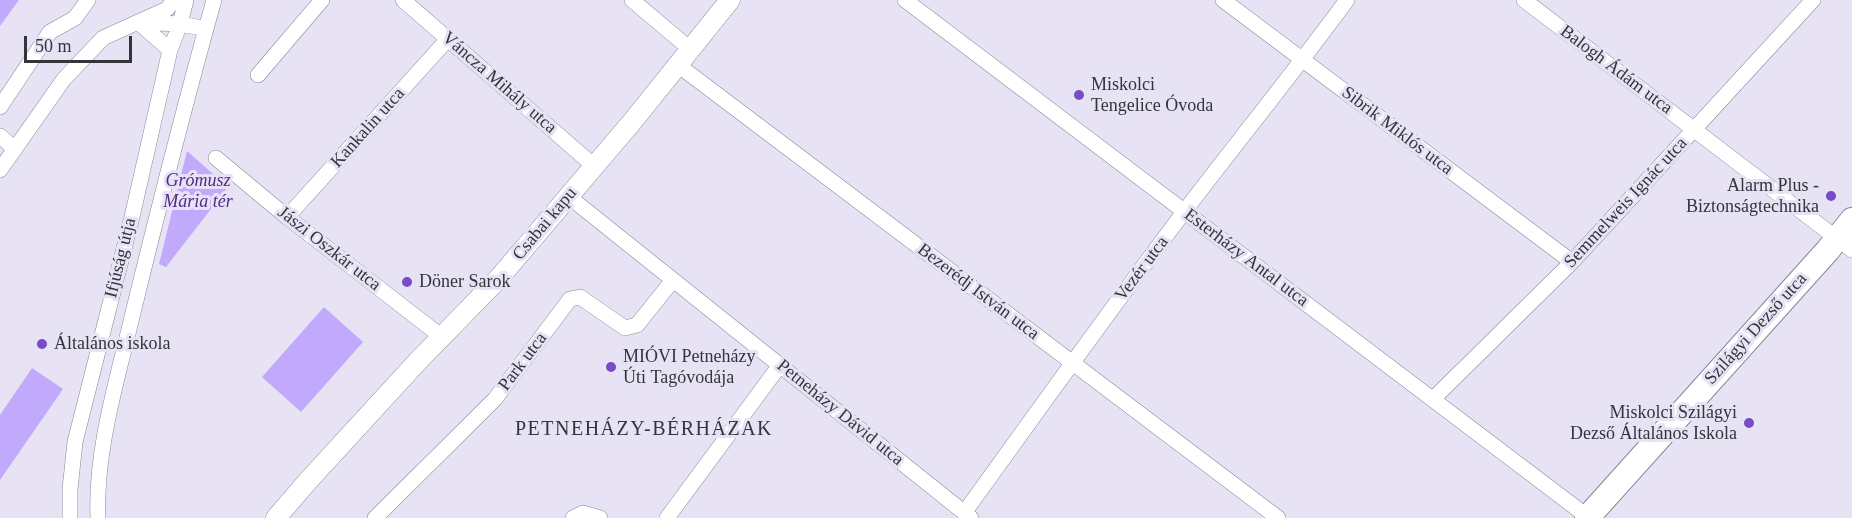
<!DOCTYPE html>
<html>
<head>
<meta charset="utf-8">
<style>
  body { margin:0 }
  #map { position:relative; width:1852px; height:518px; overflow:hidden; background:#e7e3f5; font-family:"Times New Roman",serif }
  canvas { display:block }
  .scale { position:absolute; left:24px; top:36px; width:108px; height:27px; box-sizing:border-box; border:3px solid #35343b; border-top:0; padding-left:8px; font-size:18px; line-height:21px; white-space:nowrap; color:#35343b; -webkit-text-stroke:4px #e7e3f5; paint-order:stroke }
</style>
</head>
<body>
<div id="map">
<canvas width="1852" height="518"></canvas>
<div class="scale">50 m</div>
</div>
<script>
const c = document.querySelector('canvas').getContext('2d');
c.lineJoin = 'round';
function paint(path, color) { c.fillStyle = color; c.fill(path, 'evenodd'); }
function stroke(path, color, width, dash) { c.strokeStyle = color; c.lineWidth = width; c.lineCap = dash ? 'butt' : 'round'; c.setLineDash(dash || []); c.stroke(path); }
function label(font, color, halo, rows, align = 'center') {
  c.font = font + ' "Times New Roman",serif'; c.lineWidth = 6; c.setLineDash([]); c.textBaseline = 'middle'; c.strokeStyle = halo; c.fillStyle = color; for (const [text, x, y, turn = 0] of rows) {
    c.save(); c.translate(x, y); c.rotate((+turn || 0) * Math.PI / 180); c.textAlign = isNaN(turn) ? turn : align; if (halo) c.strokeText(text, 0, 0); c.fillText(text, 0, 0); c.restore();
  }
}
paint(new Path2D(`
  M0,0h19l-19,26z
  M187,151l41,36 -62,80 -7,-3z
  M324,307l39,35 -62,70 -39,-35z
  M32,368l31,21 -63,91v-65z`), '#c1a9fc');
const minor = new Path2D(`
  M403,0l191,166
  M632,0l58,49
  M905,0l683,517
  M1223,0l349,262
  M1524,0l328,250
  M170,50l-32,-28 29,-13 7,-9
  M678,65l600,453
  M258,75l64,-75
  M0,107l50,-75 25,-14 13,-18
  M0,136l15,13
  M216,158l71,59 155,120
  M0,170l64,-91 39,-41 35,-16 42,2 22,4
  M568,196l403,322
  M287,217l161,-178
  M1433,399l139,-137 241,-262
  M964,513c73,-101 145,-202 220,-301 54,-71 110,-140 163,-212
  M70,518v-29l5,-47 57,-225 38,-167 10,-26 6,-24
  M98,518c-3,-65 18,-134 33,-197 26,-107 53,-214 83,-321
  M375,518l120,-119 75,-100 10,-2 45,31 12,-3 36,-45
  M573,518l10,-5 17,5
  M667,518l113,-153`);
const tertiary = new Path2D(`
  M276,518l31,-36 111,-121 81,-83 133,-156 98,-122`);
const primary = new Path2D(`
  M1587,518l241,-268 24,-30`);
stroke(minor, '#8a8696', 16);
stroke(tertiary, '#8a8696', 21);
stroke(primary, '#8a8696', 26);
stroke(minor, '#fff', 15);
stroke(tertiary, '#fff', 20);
stroke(primary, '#fff', 24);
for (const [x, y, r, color] of [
  [1079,95,6,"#784cc4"],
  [1831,196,6,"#784cc4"],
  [407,282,6,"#784cc4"],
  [42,344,6,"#784cc4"],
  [611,367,6,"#784cc4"],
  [1749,423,6,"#784cc4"]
]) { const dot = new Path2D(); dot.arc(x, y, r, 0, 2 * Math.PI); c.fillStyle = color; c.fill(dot); stroke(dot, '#e7e3f5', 2); }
label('18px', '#35343b', '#e7e3f5', [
  ["Balogh Ádám utca",1616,70,37],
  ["Váncza Mihály utca",499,83,41],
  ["Kankalin utca",368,128,-48],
  ["Sibrik Miklós utca",1397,131,37],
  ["Semmelweis Ignác utca",1626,203,-47],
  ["Csabai kapu",545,224,-50],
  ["Jászi Oszkár utca",329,249,38],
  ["Ifjúság útja",121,258,-76],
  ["Esterházy Antal utca",1246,258,37],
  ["Vezér utca",1142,269,-53],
  ["Bezerédj István utca",978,292,37],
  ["Szilágyi Dezső utca",1756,329,-48],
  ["Park utca",523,362,-53],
  ["Petneházy Dávid utca",840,413,39]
]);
label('18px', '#35343b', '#e7e3f5', [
  ["Miskolci",1091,85],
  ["Tengelice Óvoda",1091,106],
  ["Alarm Plus -",1819,186,"right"],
  ["Biztonságtechnika",1819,207,"right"],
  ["Döner Sarok",419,282],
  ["Általános iskola",54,344],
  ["MIÓVI Petneházy",623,357],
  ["Úti Tagóvodája",623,378],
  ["Miskolci Szilágyi",1737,413,"right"],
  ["Dezső Általános Iskola",1737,434,"right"]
], 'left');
label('italic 18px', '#502a8a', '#e7e3f5', [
  ["Grómusz",198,181],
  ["Mária tér",198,202]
]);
c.letterSpacing = '1.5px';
label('20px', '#35343b', '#e7e3f5', [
  ["PETNEHÁZY-BÉRHÁZAK",644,430]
]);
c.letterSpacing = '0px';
</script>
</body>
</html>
